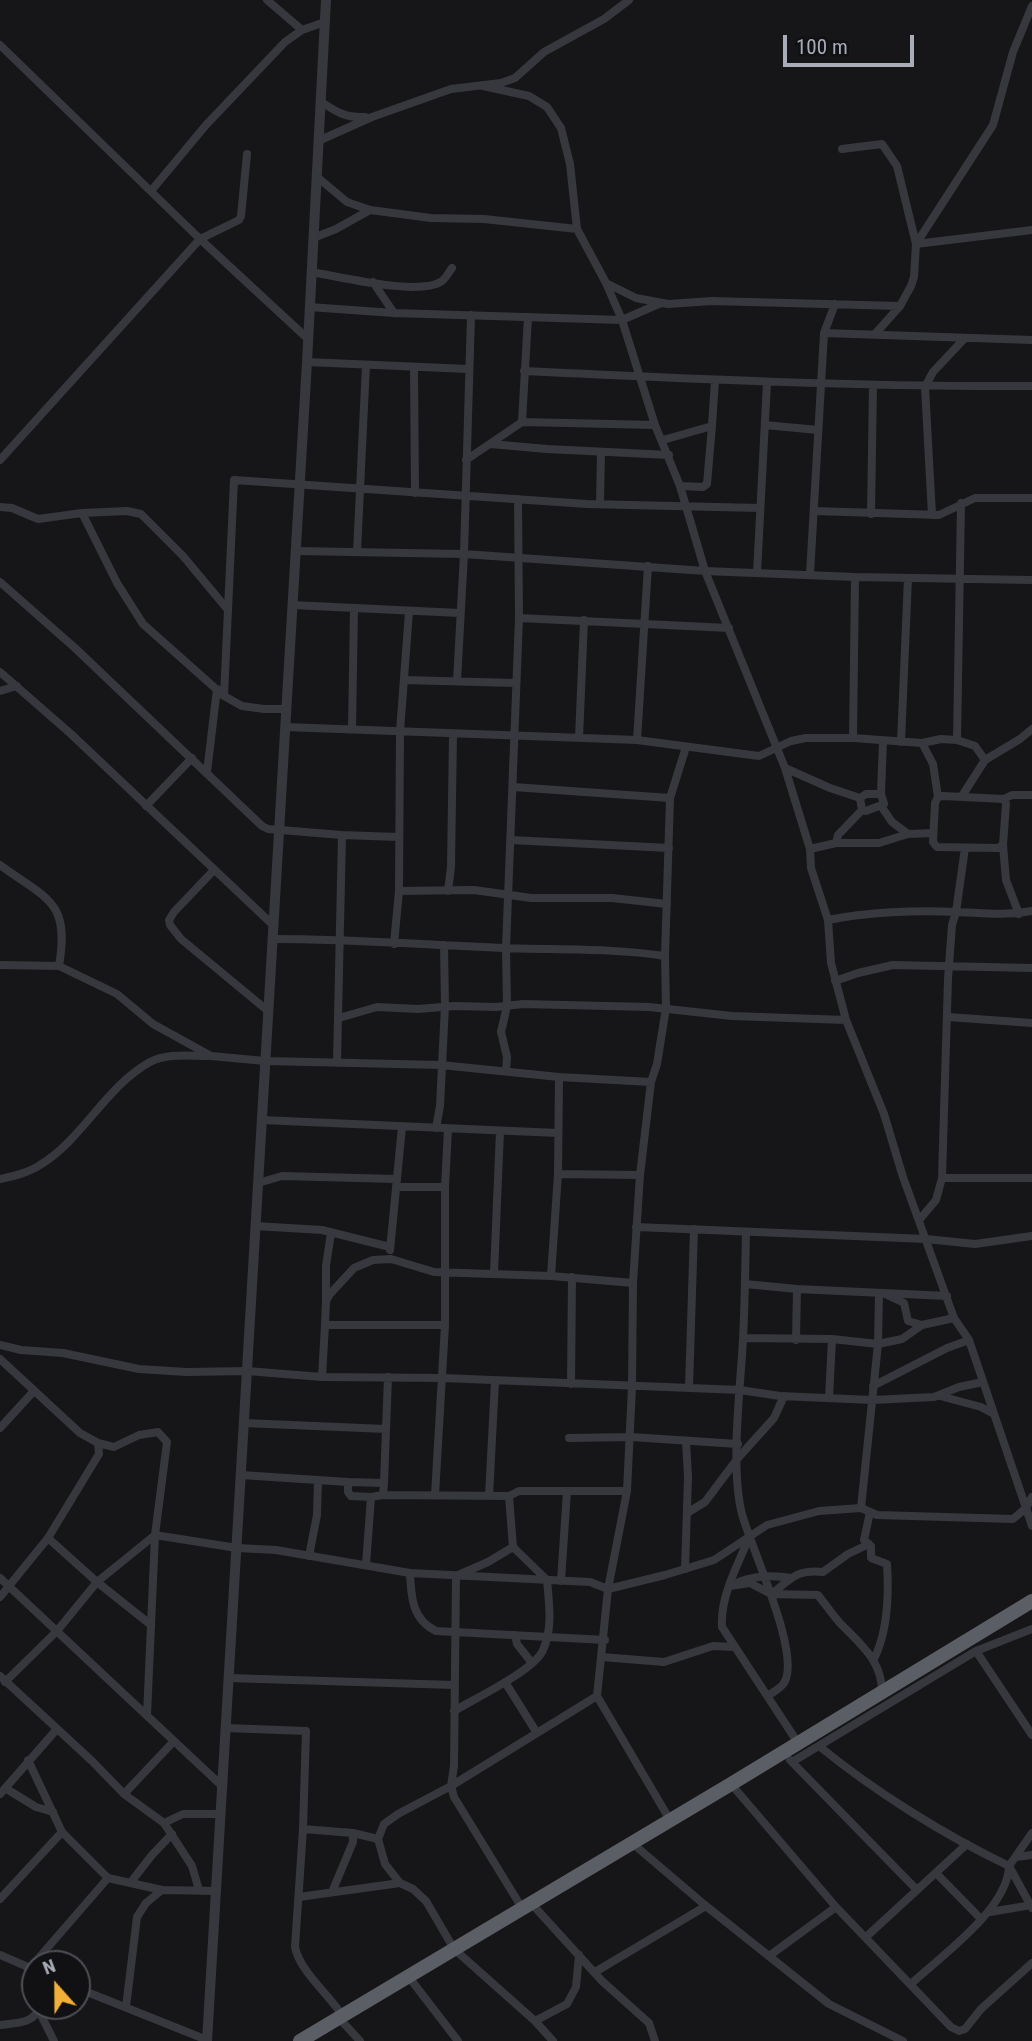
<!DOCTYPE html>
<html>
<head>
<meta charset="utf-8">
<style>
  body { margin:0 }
  #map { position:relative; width:1032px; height:2041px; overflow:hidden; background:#161618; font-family:"Roboto Condensed",sans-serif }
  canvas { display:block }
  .north { position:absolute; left:21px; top:1950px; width:70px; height:70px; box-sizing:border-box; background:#111113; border:2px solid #4d4f55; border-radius:50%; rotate:339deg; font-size:19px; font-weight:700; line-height:28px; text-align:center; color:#a8adb8 }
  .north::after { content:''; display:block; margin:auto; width:24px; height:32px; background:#f2b134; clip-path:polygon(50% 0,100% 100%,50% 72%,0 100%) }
  .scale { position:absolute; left:783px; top:35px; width:131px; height:32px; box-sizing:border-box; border:4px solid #a8adb8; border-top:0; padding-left:9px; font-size:21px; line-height:24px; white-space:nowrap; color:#a8adb8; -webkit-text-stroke:5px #111113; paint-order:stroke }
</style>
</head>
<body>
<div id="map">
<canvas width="1032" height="2041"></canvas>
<div class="north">N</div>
<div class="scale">100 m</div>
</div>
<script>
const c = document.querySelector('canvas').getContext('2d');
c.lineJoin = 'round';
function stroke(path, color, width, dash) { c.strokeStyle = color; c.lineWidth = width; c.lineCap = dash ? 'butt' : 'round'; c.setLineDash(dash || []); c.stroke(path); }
stroke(new Path2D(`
  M267,0l35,30
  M0,45l200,194 108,100
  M320,101c16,11 26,17 45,16
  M318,141l54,-24 79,-28 50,-6 14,-5 29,-26 60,-33 25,-19
  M842,149l40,-5 15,22 19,78 116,-14
  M316,176l31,26 23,8 61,8 53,1 93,10
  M151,191l55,-66 79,-83 17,-12 23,-8
  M313,238l23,-9 34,-19
  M311,272c27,4 109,25 131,9 4,-3 7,-9 10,-13
  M373,282l21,31
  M606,283l30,15 32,6 44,-3 188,5
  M309,307l85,6 228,7 39,-17
  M824,333l208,7
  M875,334l25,-28 11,-20 3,-9 2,-33 77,-119 20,-73 19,-46
  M307,362l161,7
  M414,367l1,126
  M524,371c169,8 338,16 508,15
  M522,422l6,-105
  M765,425l53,5
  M663,440l49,-14 3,-46
  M490,444l57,5 122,6
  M0,460l200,-221 39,-19 2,-4 6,-62
  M466,460l56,-38 133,3
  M680,486l23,1 4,-3 5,-58
  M600,504l1,-52
  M0,507l12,1 26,11 44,-6 35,70 26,41 81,72 18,10 22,3h22
  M815,511l124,4 36,-17h57
  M82,513l45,-2 14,3 42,42 45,54
  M871,514l2,-129
  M932,515l-7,-128 8,-15 31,-33
  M295,551l169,3 241,17 150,6 177,3
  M357,552l9,-187
  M757,573l10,-190
  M810,574l14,-241 11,-29
  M0,582l75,66 187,178 6,3 74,6 56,2
  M292,605l168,8
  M519,618l210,10
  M0,672l71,62 202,191
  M404,680l112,3
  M457,681l7,-127 7,-239
  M0,691l17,-5
  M224,696l10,-216 353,24 173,4
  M285,727l352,13 122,16 32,-15 15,-3h47l69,5 19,-4 16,1 18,6 10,14
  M352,729l2,-120
  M579,738l5,-118
  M853,738l2,-161
  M637,740l11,-174
  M957,740l4,-237
  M901,742l7,-164
  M922,743l11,21 5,33
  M785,768l45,20 30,10 6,-4h15l3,10 -18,7 -4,-1 -2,-12
  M207,772l10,-83
  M513,787l157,11
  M881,794l2,-53
  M943,796l61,3 2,5 -3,41 -5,3 -61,-1 -4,-5 2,-39 3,-6z
  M962,796l23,-36 35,-21 12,-10
  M1004,799l8,-4h20
  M146,806l46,-48
  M881,806l11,16 16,12
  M511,840l158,8
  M836,843l2,-8 24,-25
  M1003,845l3,35 13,34
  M810,849l26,-6h43l29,-9 25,-1
  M0,865c48,35 70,36 59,101l58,28 36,30 58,32 54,5 176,4 118,12 92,5
  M213,871l-39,41 -5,8 1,5 11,14 87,72
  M399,891l75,-1 57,8h81l55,6
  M448,891l3,-24 2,-133
  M828,920c38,-8 89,-10 129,-8 26,1 49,4 75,-1
  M273,939c77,0 154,6 231,9 52,2 109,0 161,8
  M394,944l5,-53 1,-160 9,-119
  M0,965l59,1
  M835,981l23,-8 35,-8 139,3
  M948,1017l84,6
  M339,1018l38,-11 41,2 36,-3 42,1 27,-3 126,3 83,9 114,4
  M337,1063l5,-228
  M506,1071l1,-14 -6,-25 6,-26 -1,-58 13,-330 -1,-119
  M262,1120l296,13
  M436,1128l4,-22 5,-100 -1,-61
  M558,1174l82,1
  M942,1178h90
  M0,1179c14,-3 28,-6 40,-14 43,-26 65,-78 110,-103 16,-9 39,-6 58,-6
  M258,1183l24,-7 115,3
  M396,1187h49
  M920,1219l16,-19 6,-22 6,-199 4,-54 4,-13 9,-64
  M255,1226l67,4 68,17
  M636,1227l290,12 49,5 57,-8
  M746,1232c-1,41 -1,82 -4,123 -3,44 -11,117 0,159 9,34 60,141 42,169 -3,5 -11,9 -16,13
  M390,1250l12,-123
  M494,1273l6,-142
  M551,1276l7,-102 1,-97
  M745,1284l52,5 150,7
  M326,1299v-33l5,-33
  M325,1325l1,-24 4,-7 24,-26 19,-8 18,-1 43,13 117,4 82,7
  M445,1325v-138l3,-58
  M922,1325l32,-7
  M743,1338l89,1 46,5 24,-5 20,-14 -14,-4 -4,-18 -21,-10
  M796,1340l1,-51
  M0,1345l21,5 42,3 76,16 47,3 61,-1 75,6 121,1 297,12 40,6 92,4 62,-3 25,-10 24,-5
  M0,1359l80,74 18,10 16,4 25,-12 19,-3 9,10 -12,93 -8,180
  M322,1377l3,-52h120l-10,170
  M571,1384l1,-107
  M873,1386l74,-38 22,-8
  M689,1388l5,-159
  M940,1396l41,11 13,7
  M829,1398l3,-59
  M244,1423l142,6
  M0,1428l33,-36
  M569,1438l62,-1 107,7
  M241,1475l107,7
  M348,1482l36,1 -1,12 -12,2 -20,-1 -3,-4z
  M384,1483l4,-106
  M383,1495l126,1 10,-5h108
  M489,1496l6,-115
  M1032,1497l-6,11 6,18
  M861,1508l17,-164 1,-51
  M870,1512l-6,28 7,6v12l16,6c2,31 1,67 -13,95
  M687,1513l18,-11 33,-44 36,-40 10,-22
  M48,1538l49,44 54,43
  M749,1538c-12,28 -29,59 -27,89l76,116
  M513,1547l-25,15 -32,14 -2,190 -3,20 3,11 68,111
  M309,1556l8,-41 1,-35
  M366,1565l5,-68
  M685,1569l3,-92 -2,-36
  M410,1573c1,23 2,47 26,58l169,9
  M0,1578l222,208
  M561,1581l6,-90
  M739,1582c18,-7 34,-7 52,-4
  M730,1586l20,-3 21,11 47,1c7,9 14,19 21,27 21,22 43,38 43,70
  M772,1594c19,-16 26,-25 51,-22l25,-18 21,-10
  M0,1597l48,-59 51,-84 -1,-11
  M515,1635l2,9 15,19
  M976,1651l56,84
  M602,1657l62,5 49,-16 22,1
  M0,1676l92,85 32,33 40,29 28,43 7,24
  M228,1678l226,7
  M5,1682l52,-51 40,-49 58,-47 82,13 39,2 134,23 180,9 18,7 57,-14 49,-15 53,-35 52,-14 42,-3 16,7 136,4 13,-11 -57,-168 -15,-22 -51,-141 -19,-63 -38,-94 -15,-57 -3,-43 -17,-52 -1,-19 -25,-81 -80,-197 -25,-85 -25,-61 -33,-105 -16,-37 -29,-54 -7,-65 -9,-36 -14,-21 -18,-11 -46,-10
  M505,1682l32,51
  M454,1711c20,-12 81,-41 89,-61 10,-22 6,-46 4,-70l-34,-33 -4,-51
  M226,1728l80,3 -3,98 -8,118c4,23 34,48 47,68
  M819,1746c55,45 125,89 190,120 -1,43 -68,90 -98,118
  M28,1760l34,72 46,46 54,12 54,1
  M790,1760l127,130
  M792,1762l184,-111 56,-22
  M731,1784l105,123 115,120 8,4 6,-2 16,-20 51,-46
  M5,1788l31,19 17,5
  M0,1794l57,-65
  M124,1794l50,-53
  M670,1820l-73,-124 11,-107 19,-98 5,-104 1,-104 7,-108 11,-93 6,-18 9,-56 -1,-52 5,-158 16,-51
  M164,1823l19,-9h38
  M303,1829l50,4 25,6 6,-15 14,-10 53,-28 146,-90
  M1032,1833l-23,33 23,42
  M378,1839l7,25 15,19 13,6 13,12 28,48 81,72 18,20
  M632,1843l74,63 123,98 74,37
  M1016,1857l16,-2
  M936,1873l45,46
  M131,1882l21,-27 20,-21
  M332,1892l21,-50v-9
  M299,1897l101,-14
  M0,1899l62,-67
  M531,1903l71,78 47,42 6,18
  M990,1912l42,-7
  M866,1937l101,-93
  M0,1955l35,15
  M769,1956l67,-49
  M30,1968l78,-90
  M595,1972l111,-66
  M408,1976l50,65
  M77,1988l130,52
  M126,2007l11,-90 9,-14 16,-13
  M39,2011l15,30
  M338,2017l22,24
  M535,2021l32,-17 9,-17 3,-32
  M0,2025c15,-2 36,-1 39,-19`), '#37383d', 8);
stroke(new Path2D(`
  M207,2041l100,-1679 19,-362`), '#37383d', 10);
stroke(new Path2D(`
  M300,2041l431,-257 301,-183`), '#5b5e65', 14);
</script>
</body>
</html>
